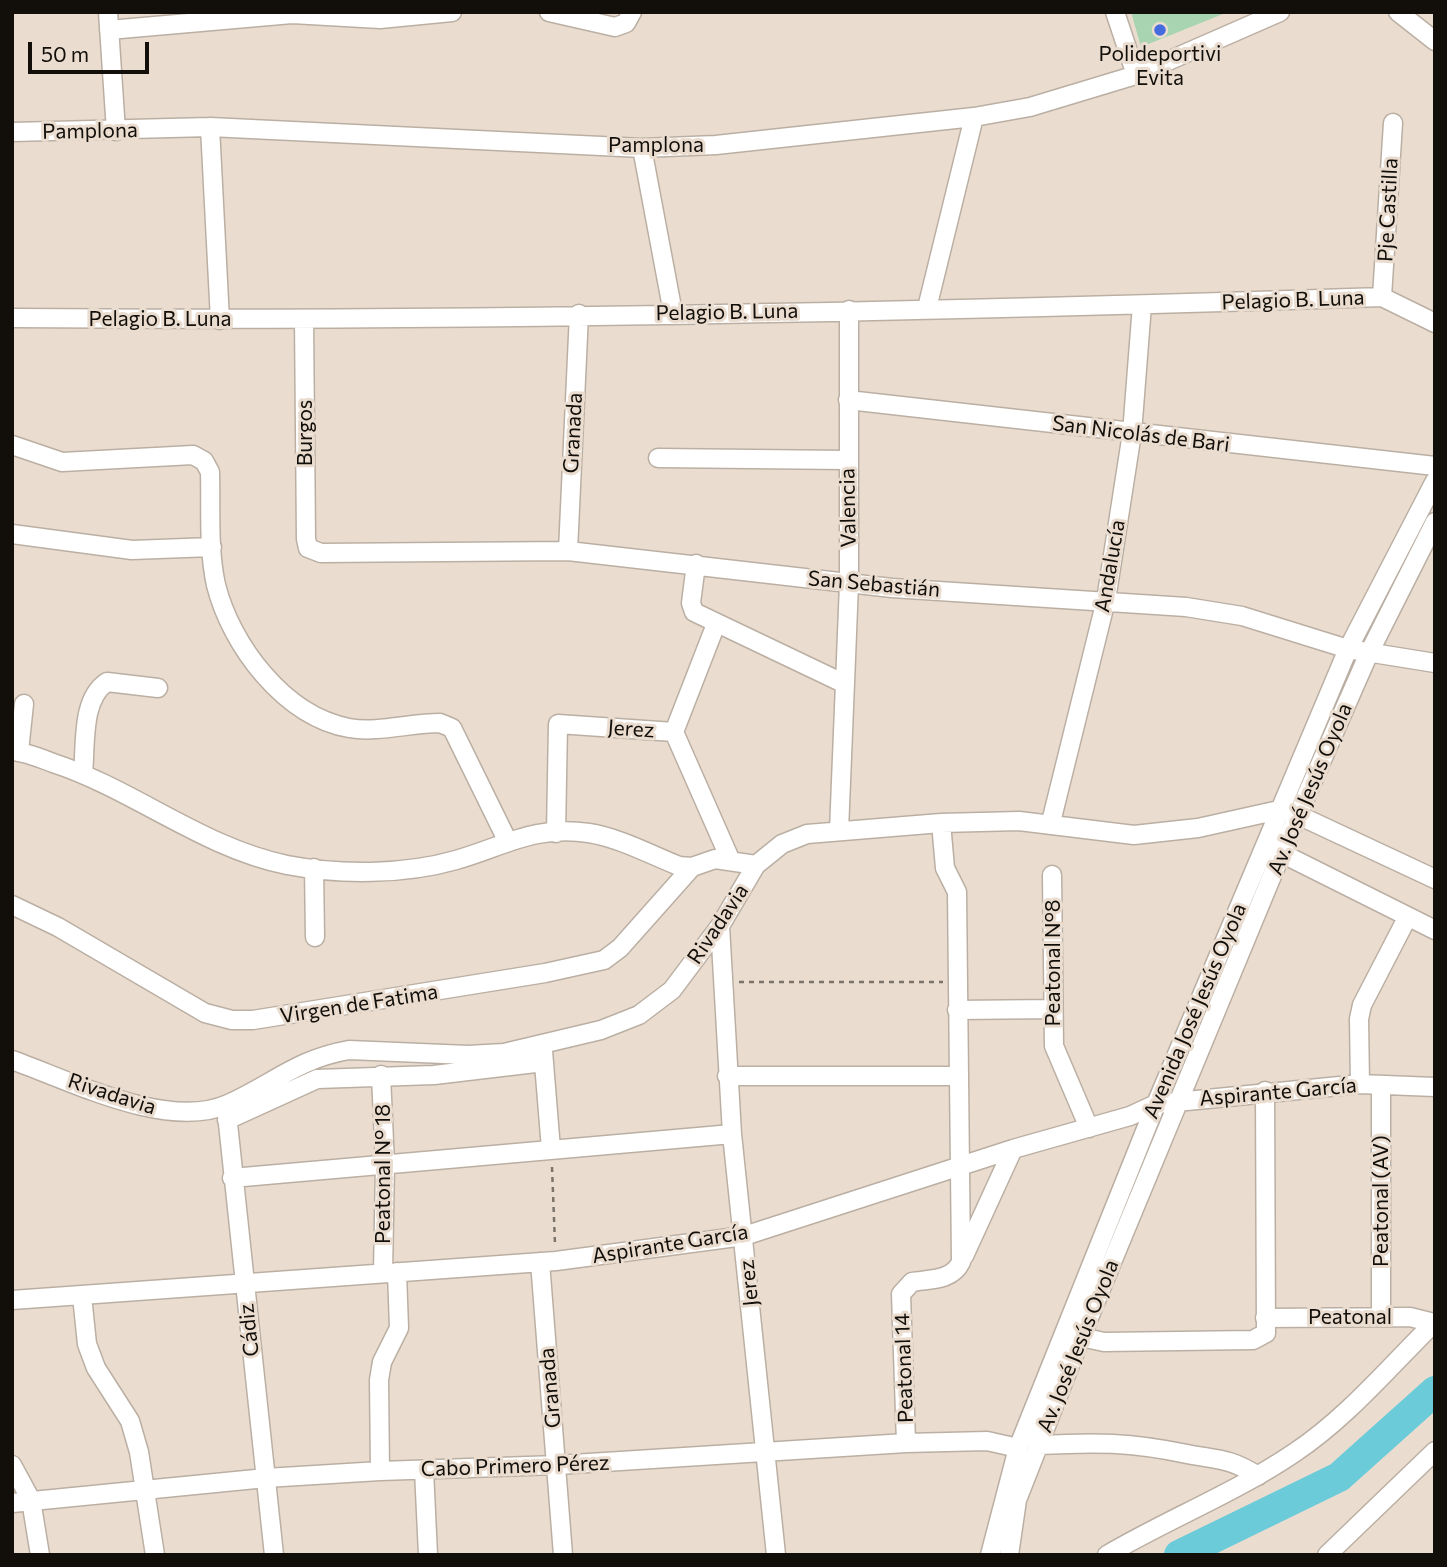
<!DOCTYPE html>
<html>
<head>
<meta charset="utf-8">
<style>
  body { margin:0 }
  #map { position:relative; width:1447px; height:1567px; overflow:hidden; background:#eaddd0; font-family:Commissioner,sans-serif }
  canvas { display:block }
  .frame { position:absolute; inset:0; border:14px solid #120e09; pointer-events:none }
  .scale { position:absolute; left:28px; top:42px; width:121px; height:32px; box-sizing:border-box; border:4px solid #120e09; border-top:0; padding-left:9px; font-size:21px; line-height:24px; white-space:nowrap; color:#120e09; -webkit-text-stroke:5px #eaddd0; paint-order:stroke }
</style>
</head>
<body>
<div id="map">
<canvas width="1447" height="1567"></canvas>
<div class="frame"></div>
<div class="scale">50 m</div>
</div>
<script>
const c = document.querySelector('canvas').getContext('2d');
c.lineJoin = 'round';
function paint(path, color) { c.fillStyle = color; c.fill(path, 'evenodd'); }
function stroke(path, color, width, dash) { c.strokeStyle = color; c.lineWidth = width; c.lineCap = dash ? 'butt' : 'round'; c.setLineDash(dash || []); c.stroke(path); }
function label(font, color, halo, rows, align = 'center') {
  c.font = font + ' Commissioner,sans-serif'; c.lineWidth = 6; c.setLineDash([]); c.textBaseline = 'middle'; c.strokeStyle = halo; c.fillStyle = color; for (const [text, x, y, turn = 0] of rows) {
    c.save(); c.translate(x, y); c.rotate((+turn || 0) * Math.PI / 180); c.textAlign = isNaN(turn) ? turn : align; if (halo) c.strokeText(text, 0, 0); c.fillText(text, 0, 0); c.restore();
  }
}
paint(new Path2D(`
  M1131,12h97l-87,35z`), '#a9d4b2');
stroke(new Path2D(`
  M1179,1555l160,-78 96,-86`), '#6bcbd9', 30);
const minor = new Path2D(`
  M108,12l8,119
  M549,12l66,15 11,-4 6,-11
  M1115,12l21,63
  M1398,12l37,29
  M109,30l183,-16 88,5 72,-7
  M210,127l10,193
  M12,132l198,-5 432,21 74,-3 258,-28 56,-10 106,-32 144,-63
  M642,148l31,165
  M1382,297l11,-174
  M927,308l47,-191
  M12,318c457,4 914,-6 1370,-21l53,26
  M304,319l2,220 2,9 13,5 247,-2 324,37 294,19 56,9 106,33 87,14
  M848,400l587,66
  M12,445l50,17 131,-7 11,6 6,11c1,36 -2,77 6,113 15,60 68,131 133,143 29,5 61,-5 91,-5l12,5 55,112
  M658,458l188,2
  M12,534l120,16 80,-3
  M568,551l11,-237
  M696,564l-5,39 3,9 151,72
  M674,732l42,-108
  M12,751c14,1 28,7 41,12 80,26 150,85 234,102 52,10 117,10 169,-5 49,-14 78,-35 133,-27 31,5 62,22 90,33l13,1 23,-8 41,6
  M19,751l5,-47
  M83,773c3,-29 -2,-74 24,-91l51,6
  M1051,822l55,-222 26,-167 10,-128
  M839,831l10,-247v-274
  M556,833l2,-109 116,8 56,127
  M1281,853l154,77
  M314,868l1,69
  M1052,875l2,171 35,82
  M12,905l46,22 147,86 27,7h21l292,-47 59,-13 16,-12 72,-81
  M720,926l12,208 44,421
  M957,1010l96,-1
  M543,1051l8,98
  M12,1060c59,21 156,71 216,44 45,-20 69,-45 121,-54l119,5 36,-2 97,-23 38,-15 33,-25 48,-64 36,-61 26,-21 25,-10 134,-11 78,-2 115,14 64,-7 81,-18 19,5 137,64
  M381,1075l4,89 -2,109
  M727,1076h232
  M1360,1084l-1,-65 3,-14 45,-87
  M1381,1085v231
  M226,1105l48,450
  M227,1120l90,-41 117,-4 110,-13
  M232,1178l500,-44
  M964,1256l49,-107
  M540,1262l23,293
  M82,1296l5,48 9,24 34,53 9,31 16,103
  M12,1300l544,-39 188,-25 269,-87 117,-33 26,-12 204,-20 75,3
  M1265,1318l145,-1 24,6
  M1081,1337l23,5 149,-2 13,-7 -1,-242
  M906,1443l-5,-149 11,-12c18,-3 40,-1 49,-20l-4,-370 -12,-24 -4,-45
  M1038,1445c58,-3 92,-3 149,9 31,6 43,4 71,22
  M12,1465l19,35 9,55
  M424,1470l4,85
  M380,1471l-1,-91 3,-18 17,-34 -2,-56
  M12,1503l254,-25 114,-7 177,-6 349,-22 81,-2 31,7
  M990,1555l28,-107 138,-344 192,-455 87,-168
  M1009,1555l8,-55 64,-163 205,-495 83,-189 66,-131
  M1107,1555c61,-36 128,-62 187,-102 53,-35 96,-87 141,-131
  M1327,1555l108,-104`);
stroke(minor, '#bbafa3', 21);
stroke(new Path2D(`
  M739,982h204
  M552,1167l3,77`), '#7b736a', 2.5, [5, 5]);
stroke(minor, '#fff', 18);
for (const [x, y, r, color] of [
  [1160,30,7,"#456cde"]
]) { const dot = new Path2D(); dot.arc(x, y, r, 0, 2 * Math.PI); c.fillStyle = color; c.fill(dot); stroke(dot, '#eaddd0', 2.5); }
label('21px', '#120e09', '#eaddd0', [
  ["Polideportivi",1160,54],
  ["Evita",1160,78]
]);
label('21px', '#120e09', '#eaddd0', [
  ["Pamplona",90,131,-1],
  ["Pamplona",656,145],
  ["Pje Castilla",1388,210,-87],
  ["Pelagio B. Luna",1293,300,-2],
  ["Pelagio B. Luna",727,312,-1],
  ["Pelagio B. Luna",160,319],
  ["Burgos",305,433,-90],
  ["Granada",573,433,-87],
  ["San Nicolás de Bari",1141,434,7],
  ["Valencia",848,508,-91],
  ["Andalucía",1110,566,-80],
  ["San Sebastián",874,584,5],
  ["Jerez",631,729,4],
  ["Av. José Jesús Oyola",1310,789,-67],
  ["Rivadavia",718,924,-56],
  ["Peatonal N°8",1053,963,-90],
  ["Virgen de Fatima",359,1004,-9],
  ["Avenida José Jesús Oyola",1195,1011,-67],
  ["Aspirante García",1278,1092,-5],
  ["Rivadavia",112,1094,18],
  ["Peatonal N° 18",383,1174,-90],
  ["Peatonal (AV)",1381,1201,-90],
  ["Aspirante García",670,1244,-9],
  ["Jerez",749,1283,-96],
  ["Peatonal",1350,1317],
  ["Cádiz",249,1330,-96],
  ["Av. José Jesús Oyola",1078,1346,-68],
  ["Peatonal 14",904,1368,-92],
  ["Granada",550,1388,-95],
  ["Cabo Primero Pérez",515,1466,-2]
]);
</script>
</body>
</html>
